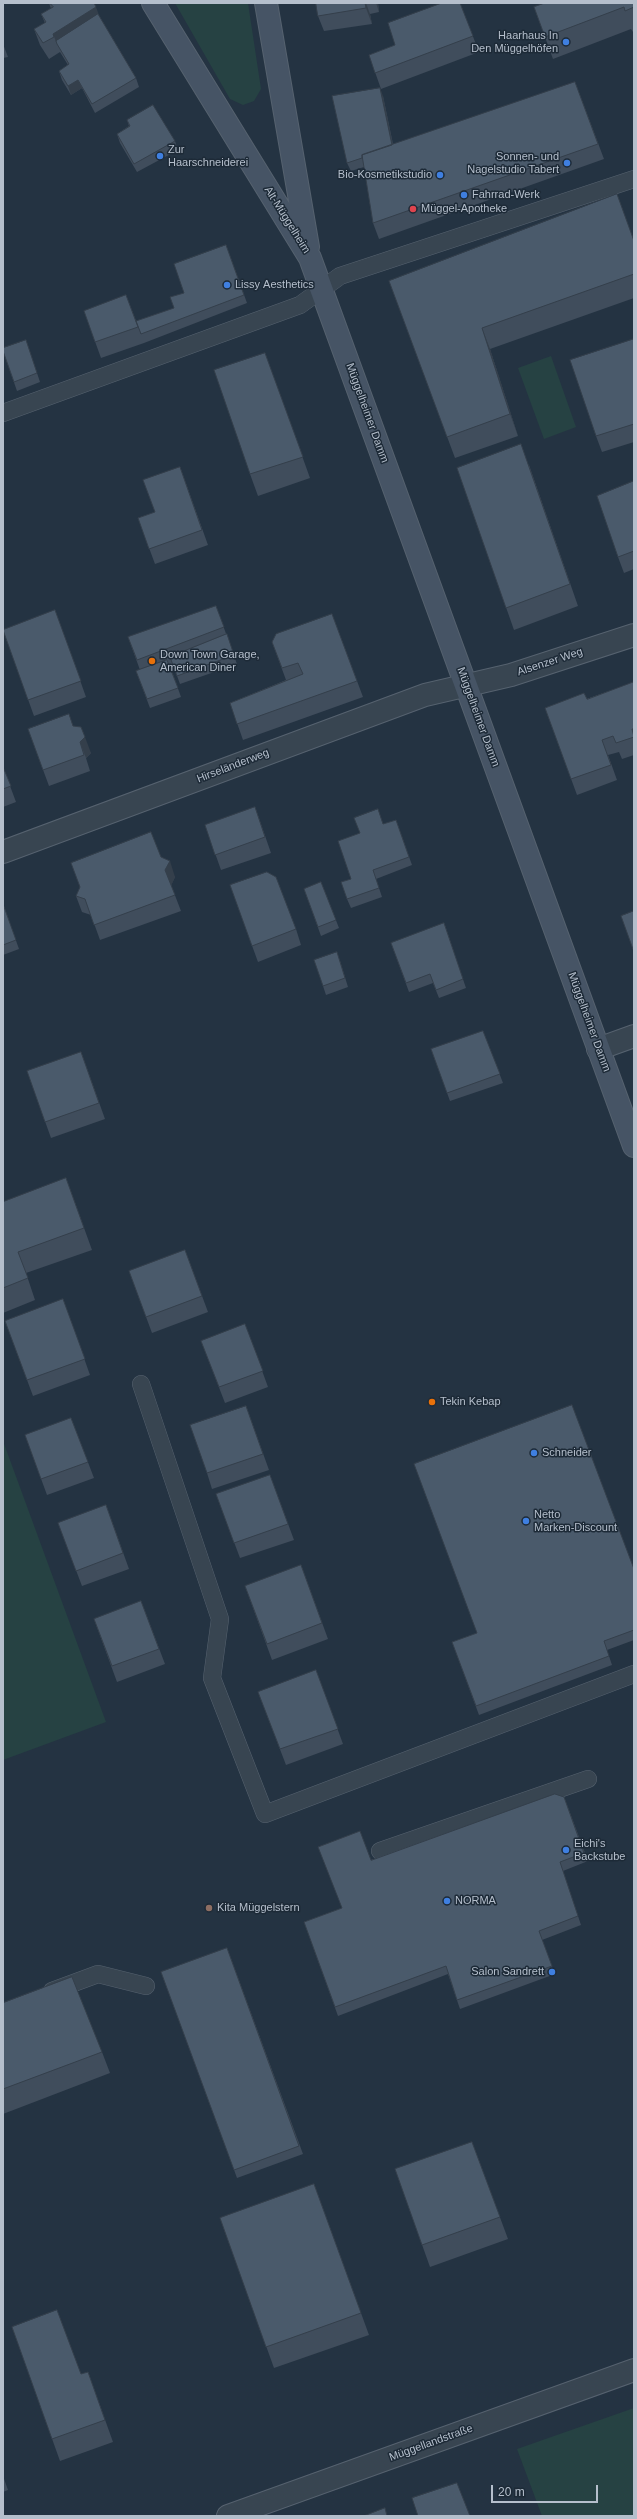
<!DOCTYPE html>
<html>
<head>
<meta charset="utf-8">
<style>
  body { margin:0 }
  #map { position:relative; width:637px; height:2519px; overflow:hidden; background:#243342; font-family:Arial,sans-serif }
  canvas { display:block }
  .frame { position:absolute; inset:0; border:4px solid #b5bfcc; pointer-events:none }
  .scale { position:absolute; left:491px; top:2485px; width:107px; height:18px; box-sizing:border-box; border:2px solid #b5bfcc; border-top:0; padding-left:5px; font-size:12px; line-height:14px; white-space:nowrap; color:#b5bfcc; -webkit-text-stroke:3px #1d2a37; paint-order:stroke }
</style>
</head>
<body>
<div id="map">
<canvas width="637" height="2519"></canvas>
<div class="frame"></div>
<div class="scale">20 m</div>
</div>
<script>
const c = document.querySelector('canvas').getContext('2d');
c.lineJoin = 'round';
function paint(path, color) { c.fillStyle = color; c.fill(path, 'evenodd'); }
function stroke(path, color, width, dash) { c.strokeStyle = color; c.lineWidth = width; c.lineCap = dash ? 'butt' : 'round'; c.setLineDash(dash || []); c.stroke(path); }
function label(font, color, halo, rows, align = 'center') {
  c.font = font + ' Arial,sans-serif'; c.lineWidth = 3; c.setLineDash([]); c.textBaseline = 'middle'; c.strokeStyle = halo; c.fillStyle = color; for (const [text, x, y, turn = 0] of rows) {
    c.save(); c.translate(x, y); c.rotate((+turn || 0) * Math.PI / 180); c.textAlign = isNaN(turn) ? turn : align; if (halo) c.strokeText(text, 0, 0); c.fillText(text, 0, 0); c.restore();
  }
}
paint(new Path2D(`
  M175,3h73l13,86 -7,12 -11,4 -13,-6z
  M551,356l25,71 -32,12 -26,-71z
  M3,1441l103,281 -103,38z
  M634,2408v108h-92l-25,-67z`), '#264243');
const lane = new Path2D(`
  M3,413l297,-108 40,-29 294,-97
  M141,1384l79,235 -8,59 53,136 369,-140
  M380,1851l208,-72
  M52,1991l46,-17 48,12`);
const street = new Path2D(`
  M3,852l422,-157 86,-20 123,-40
  M598,1049l36,-13
  M228,2516l406,-146`);
const secondary = new Path2D(`
  M153,3l157,255 324,888
  M266,3l42,244`);
stroke(lane, '#56626f', 18);
stroke(street, '#56626f', 24);
stroke(secondary, '#56626f', 24);
stroke(lane, '#384551', 17);
stroke(street, '#384551', 22);
stroke(secondary, '#465465', 22);
paint(new Path2D(`
  M49,3h45l4,11 38,64 3,9 -44,26 -13,-25 -11,7 -9,-15 -3,-9 9,-6 -8,-13 -11,7 -9,-14 -6,-16 11,-6 -4,-9 10,-5z
  M316,3h62l1,9 -9,2 2,10 -48,7 -6,-15z
  M460,3l19,49 -98,37 -12,-34 26,-10z
  M634,3v29h-1l-2,-3 -78,30 -19,-52z
  M3,44l5,13 -5,1z
  M575,82l29,77 -225,80 -6,-16 -9,-56 -13,4 -4,-8 36,-67 10,48z
  M127,120l48,21 3,9 -41,22 -17,-29 -3,-9 12,-8z
  M634,240v58l-144,51 28,87 -63,22 -66,-177z
  M226,245l21,58 -103,40 -43,15 -17,-47 42,-16 15,39 33,-26 10,-15z
  M634,339v103l-32,10 -6,-16z
  M26,340l14,42 -23,9 -14,-40z
  M265,353l45,125 -52,18 -8,-22z
  M529,465l49,141 -64,24 -57,-162z
  M180,467l28,78 -53,19 -17,-46 17,-6 -12,-32z
  M634,481v88l-10,4 -6,-16z
  M216,606l21,58 -57,20 -7,-19 -3,1 11,31 -31,11 -14,-37 4,-1 -12,-33z
  M55,610l31,87 -52,19 -31,-86z
  M332,614l31,83 -120,43 -13,-37 56,-23 -14,-38z
  M634,682v73l-12,4 -3,-7 -11,3 9,25 -40,15 -32,-87 42,-9z
  M73,726l18,27 -5,5 4,13 -41,15 -21,-57z
  M3,767l13,35 -13,5z
  M255,807l16,46 -50,17 -16,-45z
  M396,820l16,45 -36,14 6,18 -31,11 -4,-9 4,-20 33,-55z
  M161,857l14,20 -4,8 10,26 -81,29 -9,-25 -9,-3 -6,-16z
  M321,882l18,46 -18,8 -17,-47z
  M230,885l66,44 5,16 -43,17z
  M3,904l16,45 -16,6z
  M444,923l22,65 -27,10 -6,-15 -24,9 -18,-49z
  M340,961l8,26 -22,8 -3,-9z
  M483,1031l20,52 -53,18 -19,-52z
  M81,1052l24,67 -54,19 -24,-67z
  M66,1178l26,72 -66,23 9,27 -32,13v-111z
  M185,1250l23,62 -56,21 -23,-62z
  M63,1299l27,76 -57,21 -28,-75z
  M245,1324l23,63 -43,16 -24,-62z
  M246,1406l23,64 -57,19 -5,-16z
  M71,1418l23,60 -47,17 -22,-60z
  M270,1475l24,65 -54,18 -24,-64z
  M106,1505l23,64 -47,17 -24,-63z
  M301,1565l27,74 -56,21 -27,-74z
  M634,1569v71l-27,10 5,15 -133,50 -27,-73 25,-9z
  M141,1601l24,63 -48,18 -23,-63z
  M316,1670l27,74 -57,21 -28,-73z
  M564,1797l24,64 -25,10 18,54 -39,15 13,34 -95,35 -12,-35 -110,42 -34,-94 38,-14 29,-48z
  M227,1948l76,206 -66,24 -76,-206z
  M3,2003l99,49 8,21 -107,41z
  M472,2142l36,97 -78,28 -35,-98z
  M314,2184l55,151 -95,33 -54,-150z
  M12,2327l69,47 7,-2 25,70 -53,19z
  M3,2476l5,14 -5,2z`), '#404d5c');
paint(new Path2D(`
  M365,3h1l4,11 2,10 -6,-16z
  M376,3h2l1,9z
  M96,7l6,16 -45,21 -4,-10z
  M78,80l4,8 -11,7 -3,-9z
  M380,88l3,8 13,65 -3,-9z
  M482,328l8,21 28,87 -8,-22z
  M85,737l6,16 -5,5 -6,-16z
  M170,861l5,16 -4,9 -6,-16z`), '#343f4b');
const building = new Path2D(`
  M50,3h44l2,4 -43,27 1,3 -11,6 -9,-14 12,-7 -5,-8 12,-7z
  M316,3h49l1,5 -48,8z
  M442,3h18l13,33 -98,37 -6,-18 26,-10 -7,-22z
  M545,3h89v4l-9,4 -1,-4 -79,30 -11,-30z
  M98,14l38,64 -44,26 -14,-24 -10,6 -9,-15 10,-7 -12,-20 -1,-3z
  M575,82l23,62 -225,79 -11,-68z
  M380,88l12,57 -30,10v3l-15,5 -15,-67z
  M153,105l22,36 -41,23 -17,-30 13,-8 -3,-6z
  M617,194l17,47v33l-152,54 28,86 -63,23 -58,-156z
  M226,245l18,50 -103,39 -5,-13 38,-13 -4,-11 14,-4 -10,-29z
  M126,295l12,32 -43,15 -11,-31z
  M634,339v85l-38,12 -26,-76z
  M26,340l11,33 -23,9 -11,-31v-3z
  M265,353l38,104 -53,17 -36,-104z
  M521,444l49,140 -64,24 -49,-140z
  M180,467l22,63 -53,19 -11,-31 17,-6 -12,-32z
  M634,481v70l-16,6 -21,-61z
  M216,606l8,21 -87,33 -9,-23z
  M55,610l26,71 -53,19 -25,-70z
  M332,614l25,67 -120,43 -7,-21 73,-29 -5,-11 -16,5 -10,-26 4,-8z
  M227,634l7,21 -57,21 -7,-19z
  M167,660l11,28 -31,11 -11,-28z
  M634,682v47h-2l2,8 -18,6 -3,-7 -11,4 9,25 -40,14 -26,-71 39,-15 3,6z
  M69,714l4,12 8,1 4,10 -5,5 4,13 -41,15 -15,-41z
  M3,767l8,19 -8,3z
  M255,807l10,30 -50,18 -10,-30z
  M378,809l5,15 13,-4 13,37 -36,13 6,18 -32,11 -6,-17 10,-3 -13,-38 22,-8 -6,-15z
  M151,832l10,25 9,4 -5,9 10,25 -81,30 -9,-26 -9,-3 4,-9 -9,-24z
  M267,872l9,5 20,52 -44,17 -22,-61z
  M321,882l15,38 -18,7 -14,-38z
  M3,904l13,36 -13,5z
  M634,911v41l-13,-36z
  M444,923l19,56 -27,11 -6,-16 -24,9 -15,-40z
  M337,952l8,26 -22,8 -9,-26z
  M483,1031l17,43 -53,19 -16,-44z
  M81,1052l18,51 -54,19 -18,-51z
  M66,1178l18,50 -66,24 10,26 -25,10v-86z
  M185,1250l17,46 -56,21 -17,-46z
  M63,1299l22,60 -58,21 -22,-59z
  M245,1324l18,47 -44,16 -18,-46z
  M572,1405l62,164v61l-30,11 5,15 -133,50 -24,-64 25,-9 -63,-169z
  M246,1406l17,48 -56,19 -17,-48z
  M71,1418l17,44 -47,17 -16,-44z
  M270,1475l18,49 -54,19 -18,-49z
  M106,1505l17,48 -47,18 -18,-48z
  M301,1565l21,58 -55,21 -22,-58z
  M141,1601l18,48 -47,17 -18,-47z
  M316,1670l22,59 -58,20 -22,-57z
  M555,1794l9,3 20,56 -24,9 18,54 -39,15 13,35 -95,34 -11,-34 -111,41 -31,-85 38,-14 -24,-61 42,-16 11,29z
  M227,1948l72,198 -65,24 -73,-198z
  M72,1977l30,75 -99,37v-86z
  M472,2142l28,75 -78,28 -27,-76z
  M314,2184l47,129 -95,34 -46,-129z
  M57,2310l24,64 7,-2 17,48 -53,19 -40,-112z
  M457,2483l13,33h-52l-6,-18z
  M385,2508l2,8h-23z`);
paint(building, '#4a5a6b');
stroke(building, '#343f4b', 1);
for (const [x, y, r, color] of [
  [566,42,4,"#3f7fe0"],
  [160,156,4,"#3f7fe0"],
  [567,163,4,"#3f7fe0"],
  [440,175,4,"#3f7fe0"],
  [464,195,4,"#3f7fe0"],
  [413,209,4,"#e0444e"],
  [227,285,4,"#3f7fe0"],
  [152,661,4,"#e8710a"],
  [432,1402,4,"#e8710a"],
  [534,1453,4,"#3f7fe0"],
  [526,1521,4,"#3f7fe0"],
  [566,1850,4,"#3f7fe0"],
  [447,1901,4,"#3f7fe0"],
  [209,1908,4,"#8d6e63"],
  [552,1972,4,"#3f7fe0"]
]) { const dot = new Path2D(); dot.arc(x, y, r, 0, 2 * Math.PI); c.fillStyle = color; c.fill(dot); stroke(dot, '#1d2a37', 1.5); }
label('11px', '#b5bfcc', '#1d2a37', [
  ["Haarhaus In",558,36,"right"],
  ["Den Müggelhöfen",558,49,"right"],
  ["Zur",168,150],
  ["Haarschneiderei",168,163],
  ["Sonnen- und",559,157,"right"],
  ["Nagelstudio Tabert",559,170,"right"],
  ["Bio-Kosmetikstudio",432,175,"right"],
  ["Fahrrad-Werk",472,195],
  ["Müggel-Apotheke",421,209],
  ["Lissy Aesthetics",235,285],
  ["Down Town Garage,",160,655],
  ["American Diner",160,668],
  ["Tekin Kebap",440,1402],
  ["Schneider",542,1453],
  ["Netto",534,1515],
  ["Marken-Discount",534,1528],
  ["Eichi's",574,1844],
  ["Backstube",574,1857],
  ["NORMA",455,1901],
  ["Kita Müggelstern",217,1908],
  ["Salon Sandrett",544,1972,"right"]
], 'left');
label('11px', '#b5bfcc', '#1d2a37', [
  ["Alt-Müggelheim",287,220,58],
  ["Müggelheimer Damm",367,413,70],
  ["Alsenzer Weg",550,662,-18],
  ["Müggelheimer Damm",478,717,70],
  ["Hirseländerweg",233,766,-21],
  ["Müggelheimer Damm",589,1022,70],
  ["Müggellandstraße",431,2443,-20]
]);
</script>
</body>
</html>
